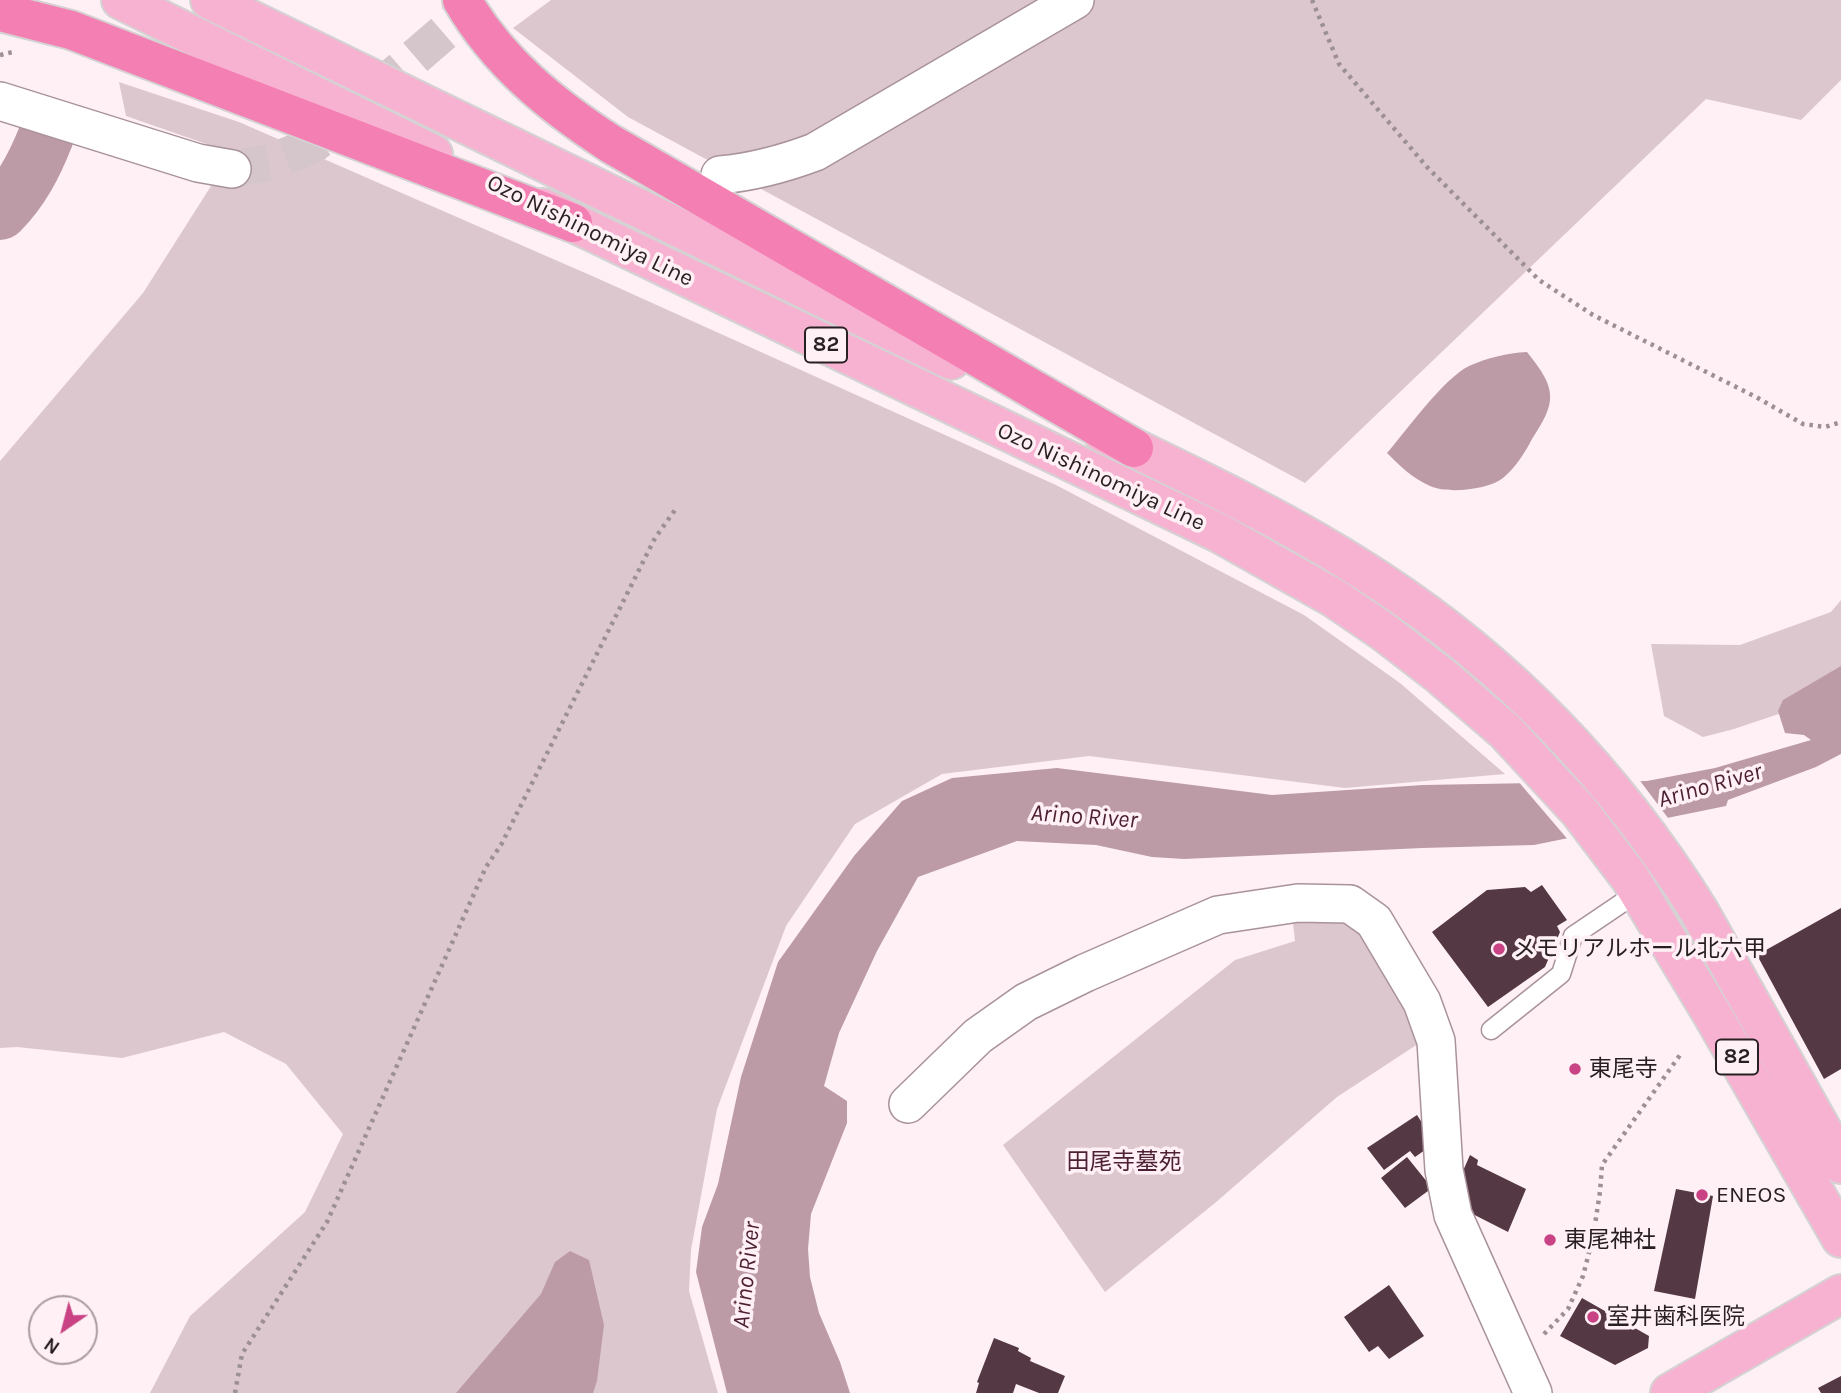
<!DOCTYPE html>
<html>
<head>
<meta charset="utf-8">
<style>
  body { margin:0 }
  #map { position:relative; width:1841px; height:1393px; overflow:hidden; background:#fff0f5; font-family:Karla,sans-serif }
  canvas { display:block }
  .north { position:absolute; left:28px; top:1295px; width:70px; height:70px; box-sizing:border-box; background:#fff0f5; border:2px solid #a99ca1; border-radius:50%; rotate:215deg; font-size:19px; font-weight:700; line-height:28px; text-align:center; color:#271f22 }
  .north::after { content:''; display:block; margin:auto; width:24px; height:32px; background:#c84284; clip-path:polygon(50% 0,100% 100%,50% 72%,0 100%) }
</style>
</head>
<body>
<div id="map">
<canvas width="1841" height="1393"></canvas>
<div class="north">N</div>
</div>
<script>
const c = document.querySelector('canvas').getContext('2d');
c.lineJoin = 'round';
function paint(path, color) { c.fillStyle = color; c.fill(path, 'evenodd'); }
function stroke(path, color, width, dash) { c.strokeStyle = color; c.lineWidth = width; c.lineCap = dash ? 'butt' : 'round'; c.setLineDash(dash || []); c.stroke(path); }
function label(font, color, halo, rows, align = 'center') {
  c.font = font + ' Karla,"Noto Sans JP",sans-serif'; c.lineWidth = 7; c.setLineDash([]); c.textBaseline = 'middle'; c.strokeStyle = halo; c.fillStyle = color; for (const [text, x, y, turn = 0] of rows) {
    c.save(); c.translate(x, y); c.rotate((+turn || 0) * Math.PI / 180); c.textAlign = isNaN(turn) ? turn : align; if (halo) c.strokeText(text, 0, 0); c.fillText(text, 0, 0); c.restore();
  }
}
paint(new Path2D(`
  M551,0h1290v80l-40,40 -95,-21 -401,384 -677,-366 -115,-89z
  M119,82l120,40 360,157 457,206 248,130 96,68 105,91 -160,14 -256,-32 -147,18 -87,50 -69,102 -69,183 -26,141 -2,41 29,102h-568l40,-77 115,-104 38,-78 -57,-70 -62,-32 -102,26 -105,-11 -17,1v-587l143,-168 89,-140 -106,-37z
  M1841,600v93l-107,36 -31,8 -39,-21 -13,-72 89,1 91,-33z
  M1341,911l27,24 59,103 -90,59 -122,106 -110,89 -102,-147 232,-185 60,-19 -2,-18z`), '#ddc7cf');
paint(new Path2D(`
  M1527,352c10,13 25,30 23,48 -1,13 -11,28 -18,39 -7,14 -17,29 -29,39 -15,12 -56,16 -73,8 -18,-8 -30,-20 -43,-33 20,-23 56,-74 82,-87 18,-8 38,-13 58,-14z
  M1841,666v88l-25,13 -88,33 -2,6 -192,39 -112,3 -238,11 -32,-2 -56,-12 -79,-4 -99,36 -41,74 -38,82 -15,53 23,15v22l-36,91 -3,35 2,28 9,36 21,49 10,31h-123l-31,-121 6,-45 16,-43 23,-107 37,-115 76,-106 48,-55 50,-23 105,-10 215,27 151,-10 224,-4 68,-13 96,-28 -7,-5 -19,-2 -7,-22 5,-11z
  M570,1251l19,9 15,65 -7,56 -4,12h-137l85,-99 14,-32z`), '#bc9ba7');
paint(new Path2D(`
  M1638,778l33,44 -101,20 -53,-62z`), '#fff0f5');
stroke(new Path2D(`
  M0,212c22,-22 35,-48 46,-76`), '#bc9ba7', 56);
paint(new Path2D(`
  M1542,885l25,35 -10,6 3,6 -15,35 -57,40 -56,-75 55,-42 38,-3 6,5z
  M1841,908v161l-17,10 -67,-124z
  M1417,1115l18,28 -20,14 -5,-6 -26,19 -17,-22z
  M1470,1155l8,5 -1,5 49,24 -18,43 -51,-26 -2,-17z
  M1407,1157l25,31 -27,20 -24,-30z
  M1676,1189l37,7 -18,103 -41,-8z
  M1389,1285l35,51 -35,23 -11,-13 -9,6 -25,-35z
  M1582,1298l67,38 -1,12 -33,17 -55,-29z
  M994,1338l25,10 -1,3 13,7 -1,3 35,15 -7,17h-19l-23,-9 -3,9h-37l3,-10 -2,-1z
  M1841,1376v17h-20l-3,-5z`), '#543843');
stroke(new Path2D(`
  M232,169l37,-6 44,-18 137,-118 23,-27`), '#d4c6cb', 37, [37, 18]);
const lane = new Path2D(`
  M1491,1030l70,-56 12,-38 65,-44`);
const street = new Path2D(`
  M0,101l198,62 34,6
  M720,175c34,-3 63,-11 95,-23l260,-152
  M908,1104l70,-68 48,-34 59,-29 133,-58 80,-12 52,1 24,17 48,81 14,39 8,129 9,45 80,178`);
const primary = new Path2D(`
  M121,0l312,154
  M210,0l741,360
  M543,208l676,325 115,65 50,34 57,44 64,55 74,80 51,67 82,136 129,224
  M1103,433c93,45 189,90 275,147 132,86 238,198 321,331l142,253
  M1670,1393l171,-99`);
const highway = new Path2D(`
  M462,0c36,62 89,105 149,144l523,304
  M0,12l71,18 502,193`);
stroke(lane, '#a9929b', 21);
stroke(street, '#a9929b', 40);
stroke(primary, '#d4d2d3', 42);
stroke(highway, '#d4d2d3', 42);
stroke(new Path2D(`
  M1312,0l27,64 88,103 112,113 54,35 163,82 47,27 22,3 16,-5
  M0,55l13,-3
  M1544,1334l24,-25 15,-33 10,-39 7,-45 2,-27 78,-110
  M235,1393l7,-39 85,-132 159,-355 15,-22 154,-307 20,-28`), '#9c9094', 4.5, [3.5, 5]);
stroke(lane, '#fff', 18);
stroke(street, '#fff', 37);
stroke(primary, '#f8b2d1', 38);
stroke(highway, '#f47fb3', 38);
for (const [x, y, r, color] of [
  [1499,949,7,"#c84284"],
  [1575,1069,7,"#c84284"],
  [1702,1195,7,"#c84284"],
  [1550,1240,7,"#c84284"],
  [1593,1317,7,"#c84284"]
]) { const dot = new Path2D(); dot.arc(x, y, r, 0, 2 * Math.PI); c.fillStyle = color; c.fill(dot); stroke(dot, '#fff0f5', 2.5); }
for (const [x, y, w] of [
  [826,345,42],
  [1737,1057,42]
]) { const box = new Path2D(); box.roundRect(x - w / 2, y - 17.5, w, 35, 5); c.fillStyle = '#fff0f5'; c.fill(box); stroke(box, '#271f22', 2); }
label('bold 21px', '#271f22', null, [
  ["82",826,345],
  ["82",1737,1057]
]);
label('23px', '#271f22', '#fff0f5', [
  ["Ozo Nishinomiya Line",590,231,26],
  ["Ozo Nishinomiya Line",1101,477,25]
]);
label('23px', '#271f22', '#fff0f5', [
  ["メモリアルホール北六甲",1513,949],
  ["東尾寺",1589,1069],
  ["ENEOS",1716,1195],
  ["東尾神社",1564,1240],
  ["室井歯科医院",1607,1317]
], 'left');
label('23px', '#4d2035', '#fff0f5', [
  ["田尾寺墓苑",1124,1162]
]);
label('italic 24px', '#4c1f33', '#fff0f5', [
  ["Arino River",1710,786,-16],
  ["Arino River",1084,817,4],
  ["Arino River",747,1275,-84]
]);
</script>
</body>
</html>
